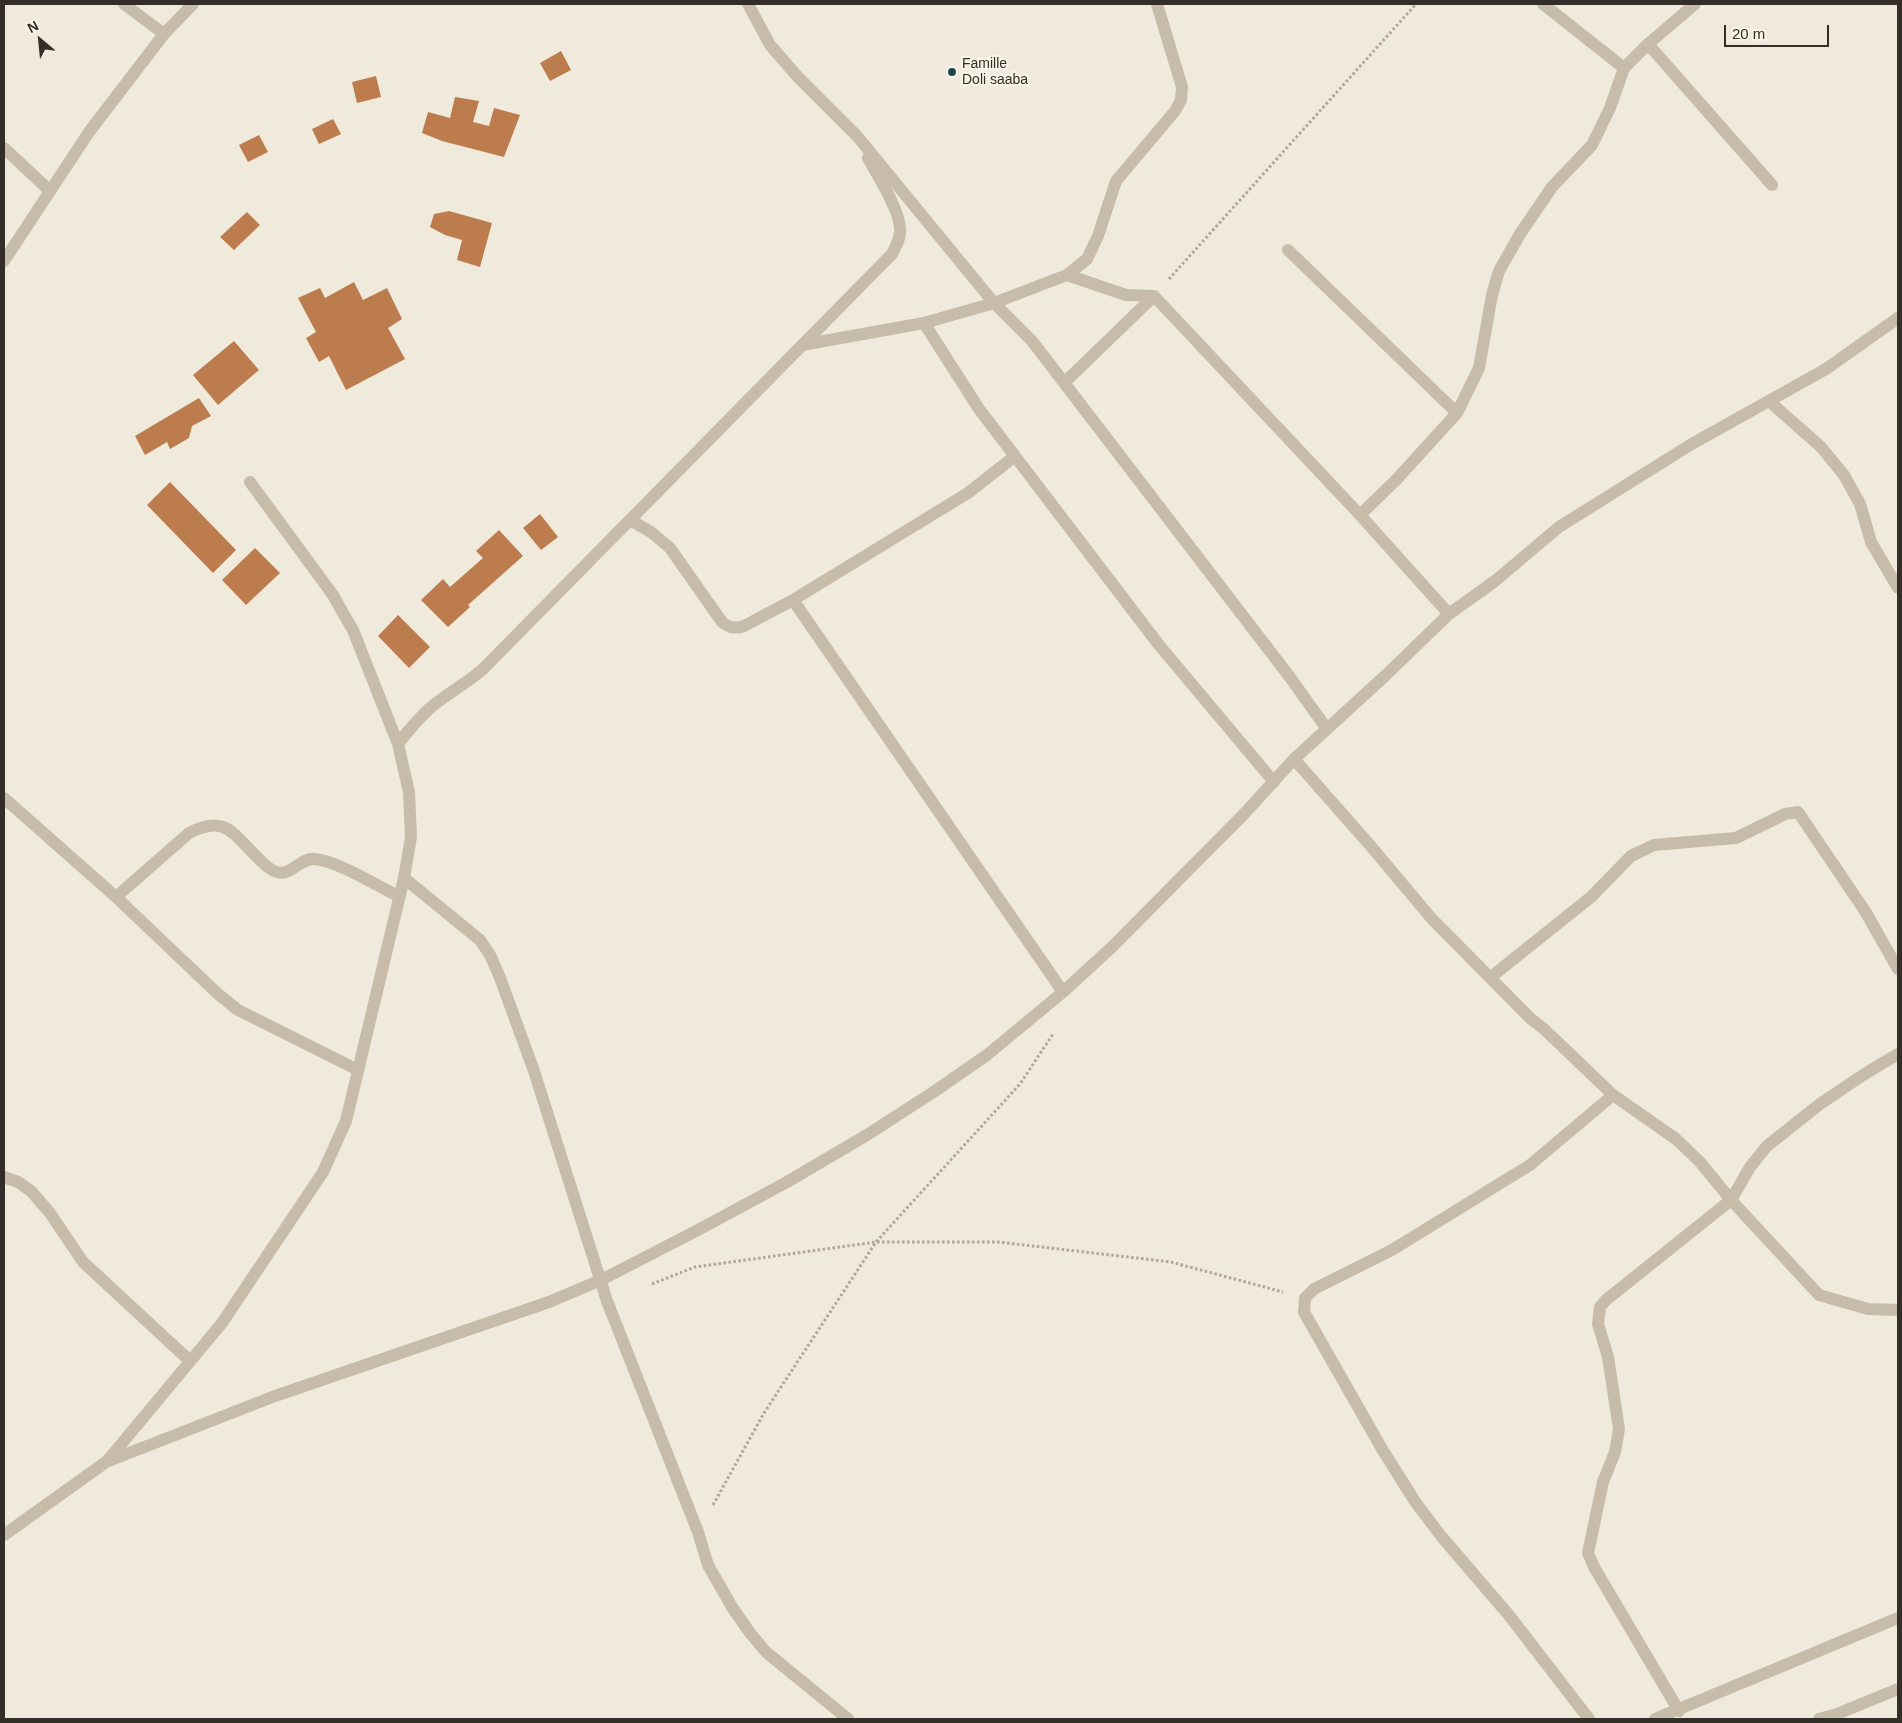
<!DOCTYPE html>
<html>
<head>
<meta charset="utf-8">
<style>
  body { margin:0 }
  #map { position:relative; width:1902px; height:1723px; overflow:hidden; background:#f0eadc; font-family:Helvetica,sans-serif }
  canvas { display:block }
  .frame { position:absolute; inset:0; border:5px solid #342e28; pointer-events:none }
  .north { position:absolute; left:15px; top:15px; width:50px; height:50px; -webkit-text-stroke:4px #f8f3e7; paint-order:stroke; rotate:332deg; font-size:14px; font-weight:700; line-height:20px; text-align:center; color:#342e28 }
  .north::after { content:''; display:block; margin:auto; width:18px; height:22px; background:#342e28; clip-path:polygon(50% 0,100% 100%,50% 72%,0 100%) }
  .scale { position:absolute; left:1724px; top:25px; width:105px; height:22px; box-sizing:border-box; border:2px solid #342e28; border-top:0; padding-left:6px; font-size:15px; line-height:18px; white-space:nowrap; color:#342e28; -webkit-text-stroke:4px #f8f3e7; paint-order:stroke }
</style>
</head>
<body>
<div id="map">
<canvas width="1902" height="1723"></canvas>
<div class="frame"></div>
<div class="north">N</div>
<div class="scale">20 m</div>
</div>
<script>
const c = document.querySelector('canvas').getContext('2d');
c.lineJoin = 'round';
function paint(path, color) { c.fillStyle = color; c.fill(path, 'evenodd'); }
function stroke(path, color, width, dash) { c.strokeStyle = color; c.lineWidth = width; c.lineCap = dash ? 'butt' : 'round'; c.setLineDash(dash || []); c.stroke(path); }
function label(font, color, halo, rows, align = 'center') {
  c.font = font + ' Helvetica,sans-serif'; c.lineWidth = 4.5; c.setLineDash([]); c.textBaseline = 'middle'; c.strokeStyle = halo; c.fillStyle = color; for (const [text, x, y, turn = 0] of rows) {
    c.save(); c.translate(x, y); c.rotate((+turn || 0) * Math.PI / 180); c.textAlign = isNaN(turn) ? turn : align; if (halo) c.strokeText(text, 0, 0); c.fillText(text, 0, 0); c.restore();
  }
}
paint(new Path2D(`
  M561,51l10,19 -21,11 -10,-18z
  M376,76l5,21 -24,6 -5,-21z
  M455,97l24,4 -6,21 16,4 5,-18 26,7 -16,42 -62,-16 -20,-8 6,-21 22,6z
  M333,119l8,15 -22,10 -7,-15z
  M259,135l9,17 -20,10 -9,-17z
  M449,211l43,12 -12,44 -23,-7 5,-20 -17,-5 -15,-8 4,-13z
  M247,212l13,13 -26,25 -14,-13z
  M354,282l9,18 24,-12 15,31 -14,9 17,31 -59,31 -17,-34 -10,6 -13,-24 10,-6 -18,-34 22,-10 5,10z
  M234,341l25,29 -41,35 -25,-30z
  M199,398l12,18 -19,10 -3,12 -19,11 -3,-7 -22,13 -10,-19z
  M170,482l66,68 -23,23 -66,-68z
  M540,514l18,23 -17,13 -18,-22z
  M499,530l24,26 -55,49 2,2 -22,20 -27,-27 22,-21 7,8 33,-29 -7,-7z
  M255,548l25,25 -34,32 -24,-25z
  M398,615l32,32 -21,21 -31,-32z`), '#bc7c4d');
stroke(new Path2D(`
  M1169,279l247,-275
  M652,1284l43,-17 181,-25h122l173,20 112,30
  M713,1505l51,-92 112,-171 144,-158 33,-50`), '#b2a693', 3, [2.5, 2.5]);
stroke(new Path2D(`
  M124,4l40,30
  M1543,4l81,64
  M1648,44l124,141
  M4,148l46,43
  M1288,250l169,163
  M4,261l85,-129 75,-98 29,-30
  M1067,275l59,20 28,1 206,219 89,99
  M924,323l70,-20 73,-28 20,-16 11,-23 18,-55 59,-70 6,-11 1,-13 -25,-83
  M802,345l122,-22 55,86 180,236 115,137
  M1065,382l89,-86
  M1769,401l52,46 23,28 16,29 11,38 27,46
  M1015,456l-47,37 -175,107 270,392
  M1360,515l37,-36 60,-66 22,-45 13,-73 7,-24 21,-37 32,-47 40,-42 18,-37 14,-40 24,-24 47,-40
  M630,520l21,12 19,16 52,74c8,6 13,7 22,4l49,-26
  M1327,729l59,-54 63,-61 46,-33 64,-54 131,-82 136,-76 72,-51
  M398,744c10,-13 19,-24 31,-35 17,-15 37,-25 54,-40l409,-415c4,-8 9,-16 8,-25 0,-19 -23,-54 -32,-71
  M1294,759l75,85 63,75 99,100 13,10 69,66 63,44 24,23 31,38 88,95 49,14 30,1
  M4,798l112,99 102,97 20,16 120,60
  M404,878l76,62 10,15 9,20 35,96 73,230 91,231 10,33 24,42 18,26 16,19 82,67
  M116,897l73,-64c37,-19 44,1 70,26 5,5 10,11 18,13 13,5 24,-15 38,-13 25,3 62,27 85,38
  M1491,977l100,-80 40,-41 23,-11 82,-7 49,-24 13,-2 67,99 33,58
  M4,1177l14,5 13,9 19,22 33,49 107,99
  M108,1460l114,-137 101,-151 23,-51 58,-243 7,-41 -2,-45 -11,-48 -45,-114 -10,-17 -10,-18 -83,-113
  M4,1535l102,-73 169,-66 274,-94 52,-22 97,-50 89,-48 80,-47 68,-44 52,-36 76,-63 49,-45 132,-133 50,-55 33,-30 -38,-53 -257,-335 -38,-38 -137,-167 -60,-60 -27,-31 -22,-41
  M1679,1711l-85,-144 -6,-14 15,-71 12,-30 4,-23 -11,-72 -10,-33 2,-17 6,-7 125,-100 19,-33 17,-21 53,-42 43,-29 35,-21
  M1589,1719l-81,-105 -67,-78 -25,-33 -34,-54 -78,-137 1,-14 9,-9 78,-39 138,-85 83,-70
  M1655,1719l243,-101
  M1819,1719l18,-5 61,-25`), '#c7bca9', 12);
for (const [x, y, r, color] of [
  [952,72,5,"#214652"]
]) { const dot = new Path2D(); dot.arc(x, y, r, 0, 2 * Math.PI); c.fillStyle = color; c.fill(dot); stroke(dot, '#f8f3e7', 2); }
label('14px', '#342e28', '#f8f3e7', [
  ["Famille",962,64],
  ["Doli saaba",962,80]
], 'left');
</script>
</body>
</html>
